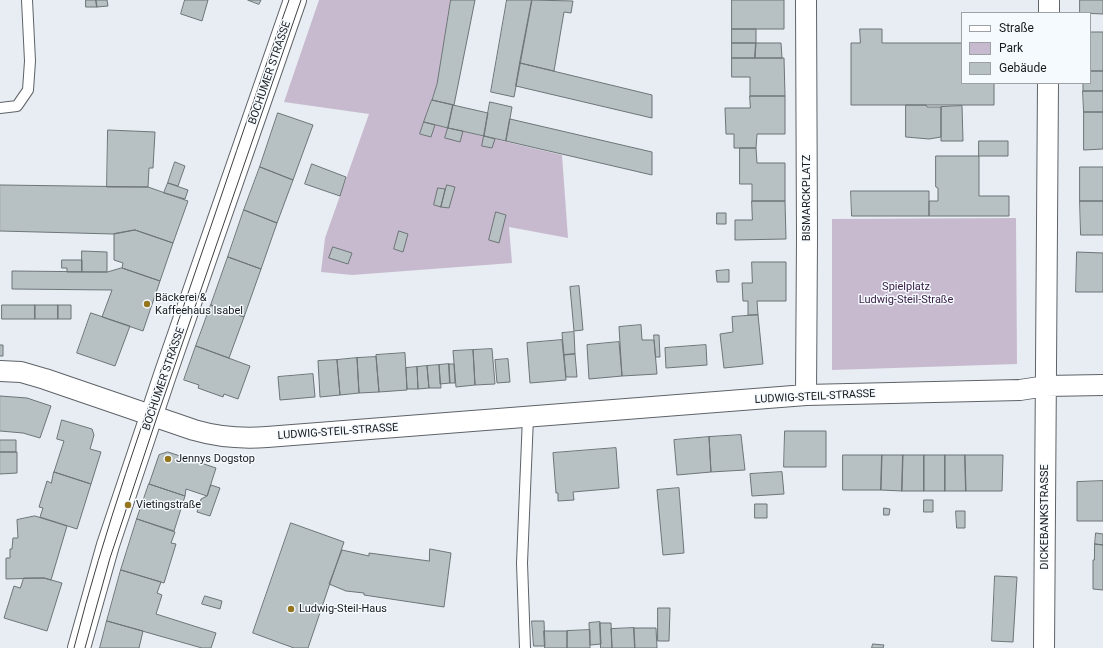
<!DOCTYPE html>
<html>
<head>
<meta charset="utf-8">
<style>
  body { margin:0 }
  #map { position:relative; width:1103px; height:648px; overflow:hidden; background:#e7edf3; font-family:Roboto,sans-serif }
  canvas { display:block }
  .legend { position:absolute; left:961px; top:12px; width:130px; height:72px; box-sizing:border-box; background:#f5faff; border:1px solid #9da0a4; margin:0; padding:5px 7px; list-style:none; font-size:12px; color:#181a1c }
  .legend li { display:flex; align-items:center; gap:8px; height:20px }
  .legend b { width:20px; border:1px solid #9da0a4 }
</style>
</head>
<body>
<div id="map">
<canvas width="1103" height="648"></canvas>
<ul class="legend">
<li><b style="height:5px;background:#fff"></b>Straße</li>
<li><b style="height:11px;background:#c8bace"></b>Park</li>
<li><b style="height:11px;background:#b7c0c3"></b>Gebäude</li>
</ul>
</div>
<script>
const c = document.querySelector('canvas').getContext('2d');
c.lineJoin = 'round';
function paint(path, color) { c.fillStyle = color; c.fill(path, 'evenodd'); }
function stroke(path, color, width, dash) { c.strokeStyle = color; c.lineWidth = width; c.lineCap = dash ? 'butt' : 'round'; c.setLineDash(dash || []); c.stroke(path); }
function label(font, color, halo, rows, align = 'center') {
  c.font = font + ' Roboto,sans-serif'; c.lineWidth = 3; c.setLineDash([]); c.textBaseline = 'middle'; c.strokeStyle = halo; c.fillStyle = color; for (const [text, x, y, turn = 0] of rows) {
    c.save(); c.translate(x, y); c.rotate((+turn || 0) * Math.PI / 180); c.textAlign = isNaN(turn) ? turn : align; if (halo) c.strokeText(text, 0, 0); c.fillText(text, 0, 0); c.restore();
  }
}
paint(new Path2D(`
  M319,0h132l-14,84 -17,50 11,3 4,-12 127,30 6,83 -59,-11 3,36 -160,12 -31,-3 4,-34 44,-124 -85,-12z
  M1016,218l1,146 -185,6v-151z`), '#c8bace');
const building = new Path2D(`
  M86,0h10l1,7h-11z
  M96,0h11l1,6 -11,1z
  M185,0h23l-6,21 -21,-7z
  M248,0h13l-2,4z
  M451,0h24l-21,105 -22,-5 5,-16z
  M507,0h25l-18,97 -23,-5z
  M532,0l41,1 -2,12 -7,-1 -10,59 -34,-8z
  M732,0h52v29h-52z
  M1080,0h23v14l-23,-1z
  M732,29h24v14h-24z
  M860,29h22v14h80v40h32v22h-143v-62h9z
  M1090,32h13v39h-13z
  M732,43h24l-1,15h-23z
  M756,43h25l1,15h-27z
  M732,58h52l1,38h-35v-19h-18z
  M520,63l132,32v23l-136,-32z
  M1090,71h13v20h-20v-8h7z
  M1083,91h20v21h-19z
  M750,96h35v38h-28l-1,14h-22v-14h-8l-1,-26h25z
  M432,100l21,5 -5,23 -24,-6z
  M490,102l22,5 -6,34 -22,-5z
  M453,105l35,8 -4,23 -36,-8z
  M906,105h20l1,2h14v30l-12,2 -23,-2z
  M962,106l1,35h-22v-34z
  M1084,112h19v37l-19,1z
  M278,113l35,12 -20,55 -33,-13z
  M510,119l142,33v23l-146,-34z
  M424,122l11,3 -4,12 -11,-3z
  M448,128l15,3 -3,11 -15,-4z
  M108,130l47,2 -2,36h-4l-1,19h-41z
  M484,136l11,3 -3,9 -10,-2z
  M979,141h29v15h-29z
  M740,148h16l1,15h28v38h-33v-17h-12z
  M936,156h43v40h30v20h-80v-15h9v-13l-2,-1z
  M175,162l10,4 -7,20 -10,-3z
  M312,164l34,13 -6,19 -35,-12z
  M260,167l33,13 -16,43 -33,-13z
  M1080,167h23v34h-23z
  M168,183l20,7 -3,9 -21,-6z
  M0,185l148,2 40,14 -15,42 -38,-13 -21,4 -114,-3z
  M447,185l8,2 -6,21 -8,-1z
  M438,188l7,1 -4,18 -7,-2z
  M851,191h78v25h-77z
  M752,201h33l1,38 -51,1v-20h17z
  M1080,201h23v34h-22z
  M244,210l33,13 -16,46 -33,-12z
  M496,212l10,3 -7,28 -10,-3z
  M717,213h9v11h-9z
  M135,230l38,13 -13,38 -38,-13 1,-5 -9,-3v-26z
  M399,231l9,3 -5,18 -9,-3z
  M333,247l19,6 -4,11 -19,-6z
  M82,251l25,1v20h-25z
  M1077,252l26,1v39h-27z
  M228,257l33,12 -17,48 -33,-12z
  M62,260h20v12h-15v-4h-5z
  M752,262h34v39h-29l1,14h-10v-14h-5l-1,-18h10z
  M122,268l38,13 -17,50 -41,-14 10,-27 -100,-1v-18l95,1z
  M729,270v12h-12l-1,-11z
  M579,286l4,44 -9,1 -4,-44z
  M2,305h33v14h-33z
  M35,305h23v14h-23z
  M58,305h13v14h-13z
  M211,305l33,12 -15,41 -33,-12z
  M91,313l39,13 -15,40 -38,-13z
  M758,315l5,49 -39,4 -4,-34 13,-2 -1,-15z
  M641,325l1,15h12l3,34 -35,2 -3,-49z
  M574,332l1,22 -11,1 -2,-22z
  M654,335h5l1,22h-4z
  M562,340l4,40 -36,3 -3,-40z
  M619,342l3,34 -33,3 -2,-34z
  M0,345h3v11h-3z
  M706,345l1,20 -41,3 -1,-20z
  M196,346l54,20 -12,33 -14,-5 -1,3 -25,-9 1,-3 -15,-5z
  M492,349l3,35 -20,1 -2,-35z
  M473,350l2,35 -19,2 -3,-36z
  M405,353l2,37 -28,2 -3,-37z
  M575,354l2,23h-11l-2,-22z
  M376,357l3,35 -20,1 -2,-35z
  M357,358l2,35 -19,2 -3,-35z
  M508,359l2,23 -13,1 -2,-23z
  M337,360l3,35 -20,2 -2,-36z
  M449,364l1,19 -10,1 -1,-19z
  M449,364h5l1,19h-5z
  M439,365l2,23h-12l-2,-22z
  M427,366l2,22 -11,1 -1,-22z
  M417,367l1,22h-11l-1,-21z
  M313,374l2,23 -35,3 -2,-23z
  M0,396l27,2 24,8 -11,32 -17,-5 -23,-2z
  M62,420l30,9 2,6 -4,14 11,3 -10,32 -37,-12 10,-31 -7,-2z
  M785,431h41v36h-42z
  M741,435l4,35 -34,2 -2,-35z
  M709,437l2,35 -34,3 -3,-35z
  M0,440h16v12h-16z
  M616,448l3,40 -46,4 1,8 -16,1v-8h-2l-3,-40z
  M0,452h17v21l-17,1z
  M168,452l48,16 -9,28 -21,-7 -1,7 -36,-12 10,-29z
  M843,455h39l-1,35h-38z
  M882,455h21l-1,36 -21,-1z
  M903,455h21v36h-22z
  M924,455h21v36h-21z
  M945,455h20l1,36h-21z
  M965,455h38l-1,36h-36z
  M54,472l37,12 -14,45 -37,-12 3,-9 -4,-1 8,-26 4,2z
  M782,472l2,22 -32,2 -2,-22z
  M1103,481v40h-26v-39z
  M149,484l36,12 -11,35 -37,-12z
  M211,485l9,3 -10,28 -13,-4 4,-13 6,-3z
  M679,488l5,65 -21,2 -6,-65z
  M924,500h9v12h-9z
  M755,504h12v14h-12z
  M884,508l6,1 -1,6h-5z
  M956,511h9v17h-8z
  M35,516l32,10 -16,54 -7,-2 -38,1v-21h4v-9h2l1,-11h5l-1,-18z
  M137,519l38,13 -4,11 5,1 -12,39 -43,-13z
  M291,523l53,19 -36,106h-14l-41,-15z
  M1096,533l7,1v11l-8,-1z
  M1095,544l8,1v45l-10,-1v-29h1z
  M430,549l21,4 -7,54 -80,-12v-2l-18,-2 -17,-7 13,-34 27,6v-3l60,8z
  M121,570l40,12 -4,11 5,2 -6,19 60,19 -5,15h-9l-95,-27z
  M995,576l22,1 -4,65 -21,-1z
  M24,578h20l18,5 -15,48 -43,-13 10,-32 6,2z
  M205,596l17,5 -2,8 -18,-5z
  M658,608h12l-1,33h-11z
  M107,621l36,10 -4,17h-39z
  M532,621h12l1,25h-11z
  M600,622l1,22 -11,1 -1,-22z
  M600,623h11l1,25h-11z
  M634,628h22l1,20h-22z
  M634,628l1,20h-23l-1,-19z
  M590,630v18h-23v-17z
  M544,631h23v17h-22z
  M873,644l11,1 -1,3h-11z`);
paint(building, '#b7c0c3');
stroke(building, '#6d7577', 1);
const service = new Path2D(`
  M0,108l17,-2 11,-16 2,-29 -3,-61
  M525,648l-3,-85 6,-146`);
const minor = new Path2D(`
  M806,0l1,238 -1,157
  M1049,13v-13
  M0,371l21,1 24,7 149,51c24,7 47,9 73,7l539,-42 214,-5 26,-4 57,-1
  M1044,648l4,-565`);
const secondary = new Path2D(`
  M79,648l29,-103 57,-170 130,-375`);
stroke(service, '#5e6368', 12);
stroke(minor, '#5e6368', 22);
stroke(secondary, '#5e6368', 24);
stroke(service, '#fff', 10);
stroke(minor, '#fff', 20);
stroke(secondary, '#fff', 22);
stroke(new Path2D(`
  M74,648c30,-118 71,-232 111,-346 35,-101 68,-202 104,-302
  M85,648l25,-90 47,-141 144,-417`), '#3d4042', 1);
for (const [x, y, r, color] of [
  [147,304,4,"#95761e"],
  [168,459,4,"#95761e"],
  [128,505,4,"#95761e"],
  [291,609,4,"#95761e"]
]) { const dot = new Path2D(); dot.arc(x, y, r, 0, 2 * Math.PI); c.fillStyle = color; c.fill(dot); stroke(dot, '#f5faff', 1.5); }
label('11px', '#181a1c', '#f5faff', [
  ["BOCHUMER STRASSE",270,73,-71],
  ["BISMARCKPLATZ",807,198,-90],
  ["BOCHUMER STRASSE",164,379,-71],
  ["LUDWIG-STEIL-STRASSE",815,397,-3],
  ["LUDWIG-STEIL-STRASSE",338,432,-4],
  ["DICKEBANKSTRASSE",1045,517,-90]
]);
label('11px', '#3c2147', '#f5faff', [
  ["Spielplatz",906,287],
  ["Ludwig-Steil-Straße",906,300]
]);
label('11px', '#181a1c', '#f5faff', [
  ["Bäckerei &",155,298],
  ["Kaffeehaus Isabel",155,311],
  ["Jennys Dogstop",176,459],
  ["Vietingstraße",136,505],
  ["Ludwig-Steil-Haus",299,609]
], 'left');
</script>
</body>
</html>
